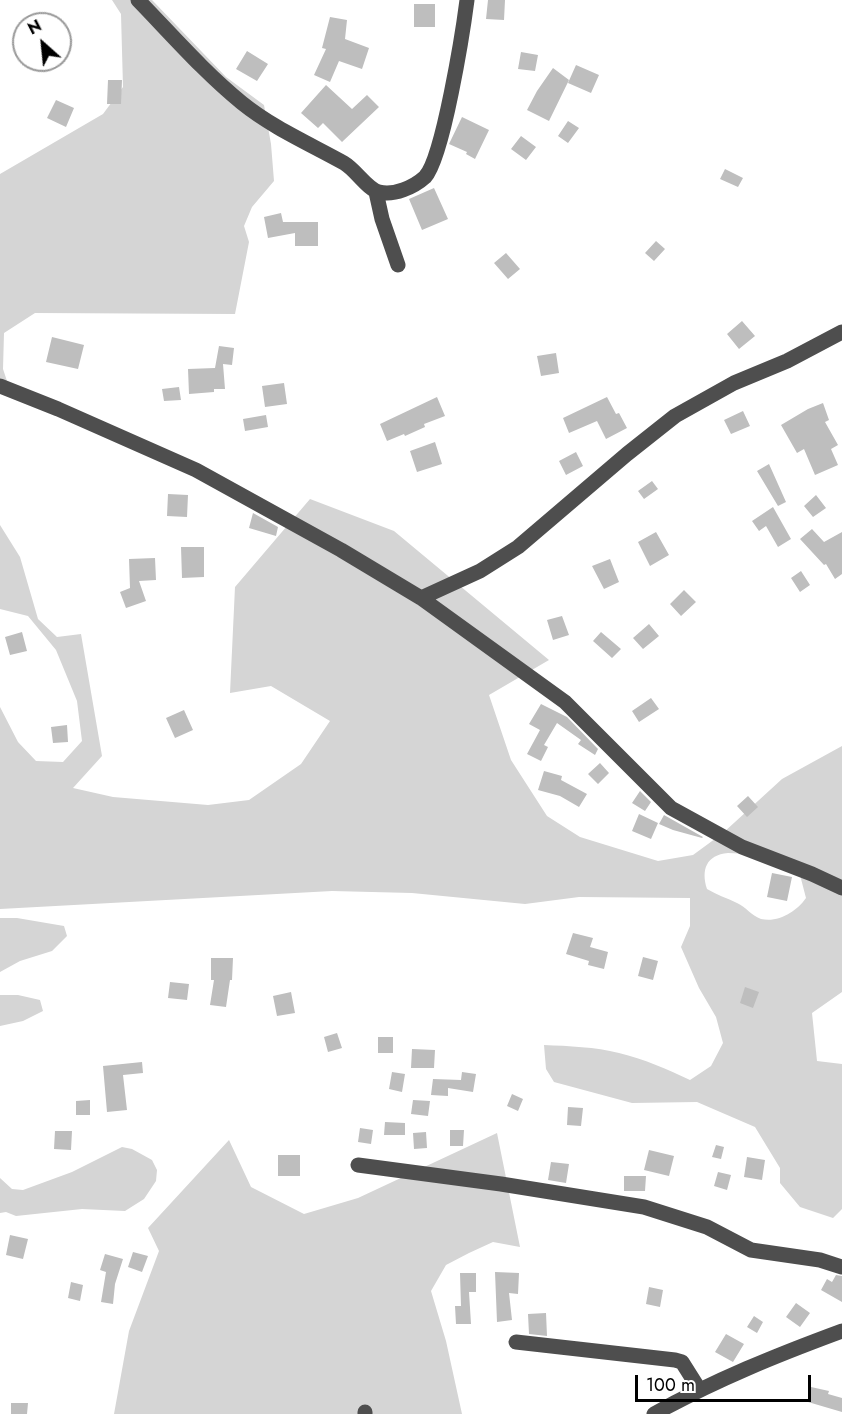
<!DOCTYPE html>
<html>
<head>
<meta charset="utf-8">
<style>
  body { margin:0 }
  #map { position:relative; width:842px; height:1414px; overflow:hidden; background:#fff; font-family:Jost,sans-serif }
  canvas { display:block }
  .north { position:absolute; left:12px; top:12px; width:60px; height:60px; box-sizing:border-box; background:#fff; border:2px solid #999; border-radius:50%; rotate:333deg; font-size:16px; font-weight:700; line-height:24px; text-align:center; color:#000 }
  .north::after { content:''; display:block; margin:auto; width:21px; height:27px; background:#000; clip-path:polygon(50% 0,100% 100%,50% 72%,0 100%) }
  .scale { position:absolute; left:635px; top:1375px; width:176px; height:27px; box-sizing:border-box; border:3px solid #000; border-top:0; padding-left:8px; font-size:18px; line-height:21px; white-space:nowrap; color:#000; -webkit-text-stroke:4px #fff; paint-order:stroke }
</style>
</head>
<body>
<div id="map">
<canvas width="842" height="1414"></canvas>
<div class="north">N</div>
<div class="scale">100 m</div>
</div>
<script>
const c = document.querySelector('canvas').getContext('2d');
c.lineJoin = 'round';
function paint(path, color) { c.fillStyle = color; c.fill(path, 'evenodd'); }
function stroke(path, color, width, dash) { c.strokeStyle = color; c.lineWidth = width; c.lineCap = dash ? 'butt' : 'round'; c.setLineDash(dash || []); c.stroke(path); }
paint(new Path2D(`
  M112,0h40l74,77 38,28 7,39 3,37 -22,26 -8,19 5,16 -14,72 -200,-1 -31,20 -1,36 6,18 -9,-1v-212l103,-60 20,-27 -2,-73z
  M310,499l84,32 155,129 -60,35 22,65 36,56 33,21 78,24 35,-6 30,-22 59,-54 60,-33v246l-30,21 5,48 25,3v145l-9,9 -33,-11 -20,-24v-15l-25,-41 -58,-25 -65,1 -78,-21 -8,-13 -2,-24c25,1 51,2 75,8 25,6 48,16 71,27l21,-14 12,-23 -7,-26 -17,-29 -18,-41 9,-21v-28l-111,-1 -54,7 -113,-11 -80,-2 -332,18v-202l18,35 18,19 27,1 19,-21 -5,-40 -21,-51 -28,-34 -28,-7v-84l20,32 18,62 19,18 24,-3 21,122 -29,32 40,9 95,8 41,-5 52,-36 29,-43 -59,-35 -41,7 5,-106zM728,853l42,2 30,20 6,23c-9,13 -27,25 -45,21 -9,-3 -15,-12 -24,-16 -10,-5 -20,-8 -30,-14 -6,-19 -1,-34 21,-36z
  M0,918h17l47,8 3,10 -15,15 -32,10 -20,11z
  M0,995h18l22,5 3,11 -20,10 -23,5z
  M497,1133l23,114 -27,-5 -24,11 -23,12 -15,26 15,50 16,73h-348l15,-83 30,-80 -11,-23 81,-88 22,47 53,27 54,-16z
  M122,1147l10,2 20,11 5,10 -1,11 -12,18 -19,12 -43,-2 -66,7 -10,-4 -6,1v-35l12,11 11,1 49,-18z`), '#d5d5d5');
paint(new Path2D(`
  M488,0h17l-1,20 -18,-1z
  M414,4h21v23h-21z
  M330,17l17,3 -2,19 24,9 -7,21 -23,-8 -9,21 -16,-7 12,-26 -4,-1z
  M247,51l21,13 -11,17 -21,-12z
  M521,52l17,3 -3,16 -17,-2z
  M576,65l23,10 -8,18 -23,-10z
  M553,68l16,12 -20,41 -22,-11 10,-19z
  M108,80h14l-1,24h-14z
  M326,85l26,24 15,-14 12,12 -37,35 -19,-19 -5,5 -17,-15z
  M56,100l18,8 -8,19 -19,-9z
  M462,117l27,13 -14,29 -9,-5 1,-2 -18,-8z
  M568,121l11,7 -11,15 -10,-7z
  M521,136l15,11 -10,13 -15,-11z
  M725,169l18,9 -5,9 -18,-8z
  M434,188l14,31 -26,11 -13,-31z
  M281,213l2,9h35v24h-23v-13l-27,5 -4,-21z
  M656,241l9,8 -11,12 -9,-8z
  M506,253l14,16 -12,10 -14,-16z
  M742,321l13,15 -16,13 -12,-15z
  M52,337l32,8 -6,24 -32,-7z
  M219,346l15,2 -2,17 -9,-1 2,25h-11v3l-25,2 -1,-25 27,-1z
  M556,353l3,20 -18,3 -4,-20z
  M284,383l3,21 -22,3 -3,-21z
  M179,387l2,13 -17,1 -2,-12z
  M437,397l8,19 -21,8 1,3 -20,9 -1,-2 -17,7 -7,-17z
  M607,397l9,17 3,-1 8,15 -21,11 -9,-18 -28,12 -6,-15z
  M823,403l6,17 -4,2 13,23 -7,4 7,16 -23,10 -11,-26 -7,4 -16,-28 27,-16z
  M743,411l7,15 -19,8 -7,-14z
  M266,415l2,12 -23,4 -2,-12z
  M435,442l7,22 -25,8 -7,-21z
  M576,452l7,14 -17,9 -7,-14z
  M769,464l17,38 -8,4 -21,-35z
  M652,481l6,8 -14,10 -6,-8z
  M168,494l20,1 -1,22 -20,-1z
  M816,495l10,13 -13,9 -9,-11z
  M773,507l18,32 -13,8 -12,-21 -7,5 -7,-10z
  M253,513l25,14 -2,9 -27,-8z
  M812,529l12,13 18,-10v42l-7,5 -9,-15 -2,1 -24,-26z
  M656,532l13,23 -19,11 -12,-24z
  M181,547h23v30l-22,1z
  M155,558l1,22 -17,1 7,20 -20,7 -6,-16 10,-4 -1,-29z
  M610,559l9,23 -15,7 -12,-23z
  M801,571l9,14 -10,7 -9,-14z
  M684,590l12,12 -15,14 -11,-12z
  M562,616l7,19 -16,5 -6,-20z
  M649,624l10,12 -16,13 -10,-11z
  M22,632l5,19 -17,4 -5,-18z
  M601,632l20,17 -9,9 -19,-17z
  M651,698l8,11 -20,13 -7,-11z
  M541,704l26,13 31,32 -3,6 -17,-11 3,-4 -24,-17 -13,22 4,2 -7,14 -14,-7 13,-24 -11,-6z
  M184,710l9,20 -18,8 -9,-20z
  M67,725l1,17 -15,1 -2,-16z
  M600,763l9,10 -11,11 -10,-10z
  M544,771l18,5 -1,4 26,14 -8,13 -19,-11 -22,-6z
  M640,791l11,11 -6,9 -13,-8z
  M748,796l10,11 -11,10 -10,-11z
  M639,814l19,9 -7,16 -19,-8z
  M664,815l39,22 -1,1 -29,-8 -14,-6z
  M772,873l20,4 -5,24 -20,-4z
  M573,933l20,5 -3,9 18,5 -4,17 -16,-4 1,-4 -23,-7z
  M643,957l15,4 -5,19 -15,-4z
  M211,958h22l-1,22h-2l-4,27 -16,-2 4,-25h-3z
  M170,982l19,2 -2,16 -19,-2z
  M745,987l14,5 -6,16 -13,-5z
  M291,992l4,21 -18,3 -4,-20z
  M337,1033l5,15 -14,4 -4,-15z
  M378,1037h15v16h-15z
  M412,1049l23,1 -1,18h-23z
  M142,1062l1,11 -20,2 4,35 -20,2 -4,-46z
  M392,1072l13,2 -3,18 -13,-3z
  M462,1072l14,2 -3,18 -25,-4v8l-17,-1 2,-16 28,1z
  M512,1094l11,5 -5,12 -11,-5z
  M90,1100v15h-14v-14z
  M413,1100l17,1 -2,15 -17,-2z
  M568,1107l15,1 -2,18 -14,-1z
  M385,1122l20,1v12h-21z
  M360,1128l13,2 -2,14 -13,-2z
  M450,1130h14l-1,16h-13z
  M55,1131h17l-1,19 -17,-1z
  M426,1132l1,16 -13,1 -1,-16z
  M716,1145l8,2 -3,12 -9,-2z
  M649,1150l25,6 -5,20 -25,-6z
  M278,1155h22v21h-22z
  M747,1157l18,3 -3,20 -18,-3z
  M551,1162l18,2 -3,19 -18,-3z
  M718,1172l13,3 -4,15 -13,-4z
  M624,1176h22l-1,15h-21z
  M10,1235l18,4 -5,20 -17,-4z
  M133,1252l15,4 -6,16 -14,-5z
  M105,1254l18,5 -8,25 -2,20 -12,-2 5,-30 -6,-2z
  M495,1272l24,1 -1,21 -9,-1 3,27 -15,2z
  M460,1273h16v19h-7l2,32h-15l-1,-18h6z
  M836,1275l6,1v26l-21,-12 6,-11 5,3z
  M71,1282l12,3 -3,16 -12,-3z
  M649,1287l14,3 -3,17 -14,-3z
  M796,1303l14,10 -10,14 -14,-10z
  M546,1313l1,23 -18,-2 -1,-20z
  M754,1316l9,6 -6,11 -10,-6z
  M726,1334l18,10 -11,18 -18,-10z
  M811,1387l18,4 -1,3 14,4v14l-34,-10z
  M11,1403h17l-1,11h-16z`), '#bebebe');
stroke(new Path2D(`
  M138,0c34,35 66,72 104,103 31,25 68,41 102,60 12,7 23,26 35,29 15,4 35,-5 46,-15 18,-19 38,-146 42,-177
  M376,192l6,27 16,46
  M0,386l58,23 138,61 145,80 80,48 144,104 106,106 71,39 70,27 30,14
  M421,598l59,-27 38,-24 109,-93 48,-38 59,-33 53,-22 55,-29
  M358,1165l143,19 143,23 63,20 44,23 69,10 22,7
  M516,1342l159,18 7,2 17,27
  M365,1412v2
  M654,1414c61,-34 123,-59 188,-83`), '#4e4e4e', 15);
</script>
</body>
</html>
